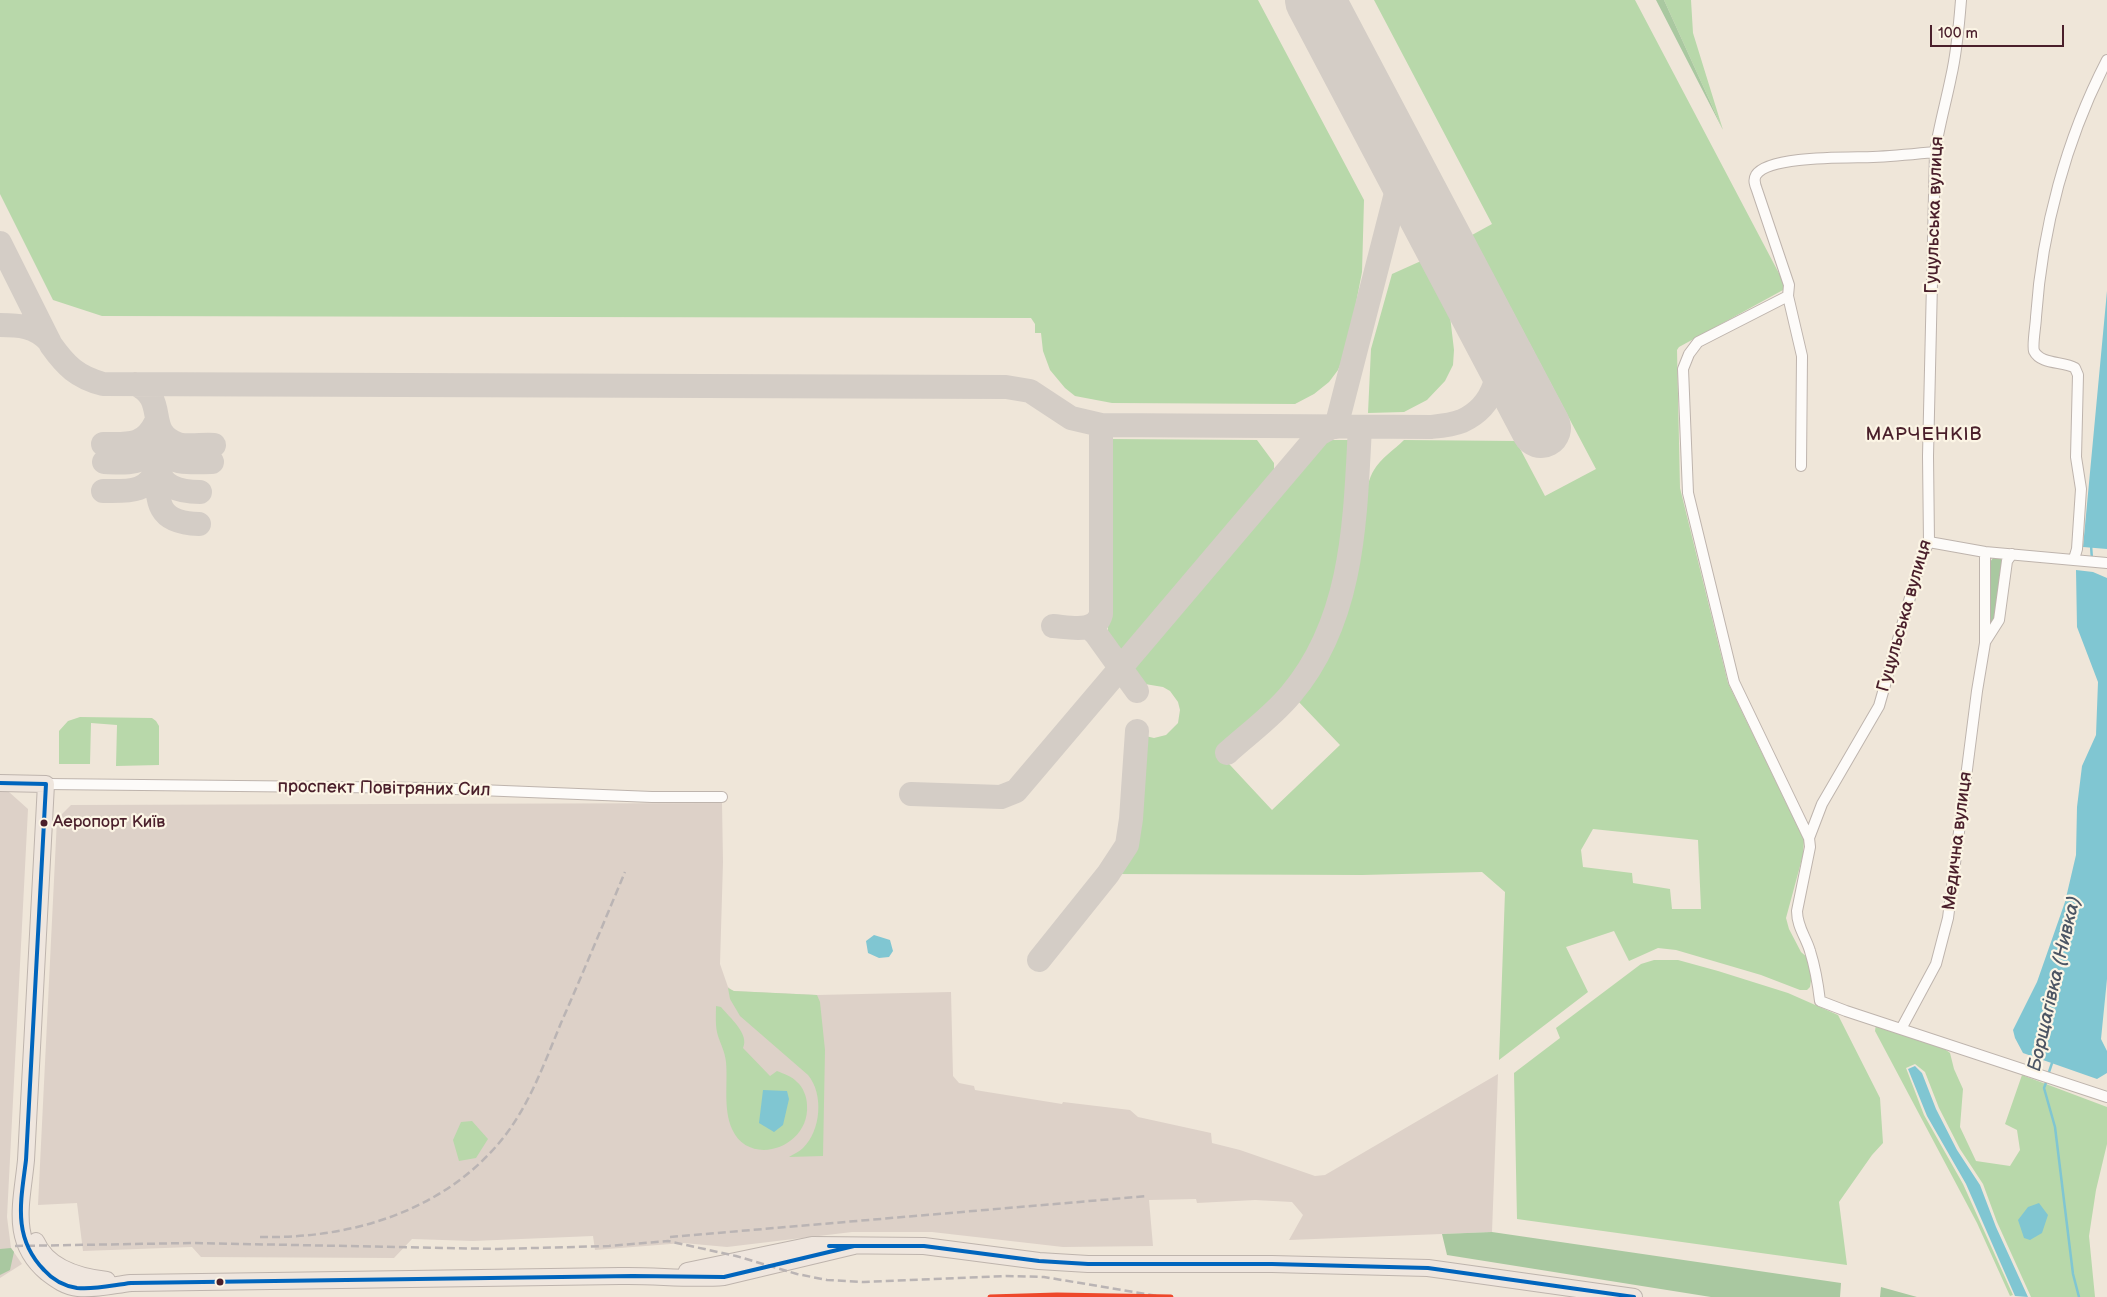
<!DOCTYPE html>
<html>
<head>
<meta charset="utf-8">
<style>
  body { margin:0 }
  #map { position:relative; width:2107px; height:1297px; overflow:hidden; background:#efe6d9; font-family:"Balsamiq Sans",sans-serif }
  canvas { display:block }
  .scale { position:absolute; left:1930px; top:25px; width:134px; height:22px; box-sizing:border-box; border:2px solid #4a1f2b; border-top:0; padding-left:6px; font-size:15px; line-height:18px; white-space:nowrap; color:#4a1f2b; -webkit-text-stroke:4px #fcf5e5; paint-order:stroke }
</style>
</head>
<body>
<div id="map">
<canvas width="2107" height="1297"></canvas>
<div class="scale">100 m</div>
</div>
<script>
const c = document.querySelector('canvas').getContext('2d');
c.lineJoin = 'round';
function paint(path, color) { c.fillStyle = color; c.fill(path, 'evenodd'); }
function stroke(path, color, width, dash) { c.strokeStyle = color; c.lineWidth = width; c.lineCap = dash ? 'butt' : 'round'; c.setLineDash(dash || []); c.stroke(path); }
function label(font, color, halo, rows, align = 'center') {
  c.font = font + ' "Balsamiq Sans",sans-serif'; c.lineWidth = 4.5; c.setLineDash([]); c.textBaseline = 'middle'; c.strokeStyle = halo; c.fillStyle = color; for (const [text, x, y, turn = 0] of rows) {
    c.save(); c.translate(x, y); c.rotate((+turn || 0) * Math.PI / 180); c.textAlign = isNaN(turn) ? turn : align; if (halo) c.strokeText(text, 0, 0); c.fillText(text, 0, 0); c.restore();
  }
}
paint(new Path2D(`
  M0,792h9l19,17 -21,408 4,31 11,16 -22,14z
  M722,803l1,59 -3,102 8,23 5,4 84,4 134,-3 2,84 6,7 15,3 1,4 87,14 1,-2 67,8 8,7 73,16 1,10 28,7 75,26 10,-1 173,-101 -6,158 -203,8 14,-25 -11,-13 -37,-2 -58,3 -1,-4 -47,1 4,46 -90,1 -131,-15h-80l-125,15 -44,-4 -88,7 -2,-14 -120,5 -61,-2 -18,19 -193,-1 -9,-10 -109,4 -6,-48 -39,2 19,-386 14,-14z`), '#ddd1c8');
paint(new Path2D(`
  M0,0h1258l106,200 -2,72 -14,73 -10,25 -9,12 -15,12 -19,10 -183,-1 -37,-7 -10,-8 -15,-18 -7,-19 -2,-18h-6v-9l-4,-6 -929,-2 -49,-16 -53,-106z
  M1374,0h261l148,281v9l-104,57 -2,3 3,138 48,195 76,157 -1,15 -17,63 3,11 12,23 8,7 3,15 -2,13 -3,3h-7l-39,-15 -85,-25 -18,-2 -29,13 -15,-30 -48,16 22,45 -89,68 6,-168 -23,-20 -120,3 -248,-1 18,-28 4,-26 5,-85 13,3 12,-3 12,-12 2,-13 -2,-8 -8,-11 -7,-4 -18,-3 -13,-14 195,-230h23c-3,97 -5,185 -77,260 -17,19 -38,35 -56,51l55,59 68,-65 -44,-46c23,-30 41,-61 52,-97 8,-23 12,-48 15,-72 1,-18 1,-44 11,-60 6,-11 21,-21 30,-30l112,1 29,55 51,-27 -124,-234 20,-11zM1593,829l105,11 3,69h-29l-2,-20 -37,-6 -1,-10 -49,-6 -2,-17z
  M1664,0h27l2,33 30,97z
  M1421,261l29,55 4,34 -1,15 -8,16 -18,19 -23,12 -36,1 3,-64 21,-75z
  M1108,439l149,1 17,23v10l-154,181 -12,-16z
  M80,717l72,1 4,3 3,5v39l-43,1 1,-41 -26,-2 -1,41h-31v-33l9,-10z
  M1654,960h24l40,11 70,22 50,22 42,83 3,45 -11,12 -33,47 8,63 -330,-46 -3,-146 46,-35 -4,-10 85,-64z
  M728,988l6,3 83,4 3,7 5,48 -2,106 -34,1c4,-3 10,-5 14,-9 18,-17 21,-54 5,-73l-68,-59 -10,-17z
  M716,1006l5,1c8,10 29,27 22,41l27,28 7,-5c7,3 15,5 20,11 6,5 10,15 10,23 3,43 -58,63 -75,24 -9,-21 -4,-45 -6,-67 -1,-10 -5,-17 -8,-26 -3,-10 -2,-20 -2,-30z
  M1876,1024l66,23 8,6 4,16 9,20 -3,38 16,34 34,5 10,-16 -3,-20 -12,-6 17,-49 85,32v37l-11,46 -7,46 6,61h-64l-34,-75 -14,-38 -23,-35 -21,-41 -14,-36 -10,-8 -9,4 18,47 39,69 50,111 -3,1 -33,-73 -102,-192z
  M472,1121l16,18 -12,19 -17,3 -6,-21 8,-18z`), '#b8d8aa');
paint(new Path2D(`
  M1656,0h8l59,130z
  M1994,557l6,1 4,4 -7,57 -9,14 1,-70z
  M1492,1232l349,51 -1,14h-129l-264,-42 -5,-21z
  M11,1248l3,4 -4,18 -10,5v-26z
  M1881,1287l36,10h-37z`), '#a9c8a0');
paint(new Path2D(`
  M2107,291v258l-24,-2z
  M2076,570l17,2 14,6v401l-6,60 6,12v22l-10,6 -74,-26 -8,-15 -2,-8 24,-48 28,-80 11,-47 1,-48 5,-41 14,-31 2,-53 -21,-55z
  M874,935l16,5 3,11 -4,6 -10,1 -11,-5 -2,-12z
  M1915,1066l7,7 14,36 21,41 23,35 16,42 32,70 -13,-1 -49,-112 -39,-68 -19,-47z
  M763,1090l24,1 2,8 -6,26 -9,7 -15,-9z
  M2039,1203l9,12 -6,18 -12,7 -6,-2 -6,-18 10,-13z`), '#80c6d2');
stroke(new Path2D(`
  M2091,545l1,15
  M2048,1075l4,-12
  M2047,1080l-3,8 11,39 18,147 6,23`), '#80c6d2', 2.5);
stroke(new Path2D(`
  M0,243l51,102c15,21 26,32 52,39l903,3 24,4 41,27 30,7 330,2c10,-1 21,-2 31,-6 33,-15 43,-52 31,-84
  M0,325c19,0 35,1 49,16
  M135,384c35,15 8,48 43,60 11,3 24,0 36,1
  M1336,427l67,-261
  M157,434c1,33 32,28 55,28
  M103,444c25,0 41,3 53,-22
  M104,462c24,1 45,4 53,-25
  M157,464c2,23 23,28 43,28
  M157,466c0,36 -1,57 42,58
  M103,491c22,0 48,3 54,-25
  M1053,626c16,1 43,8 48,-12v-189
  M1089,627l7,7 41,57
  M1227,753c21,-19 46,-37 64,-59 63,-75 64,-174 69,-267
  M911,794l90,3 15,-6 303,-357 13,-7
  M1039,960l69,-86 19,-29 4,-26 6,-88`), '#d4cdc6', 24);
stroke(new Path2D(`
  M1315,0l226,428`), '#d4cdc6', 60);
const street = new Path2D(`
  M1961,0c-2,26 -4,51 -10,77 -5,25 -12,49 -16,75l-7,304 1,86 -8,17 -42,147 -57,98 -13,34 1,9 -13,64c0,16 9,26 13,40 5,16 8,33 10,50l26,10 261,86
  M1788,296l-90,46 -9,12 -6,15 5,124 46,189 75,156
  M1801,466l1,-110 -14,-60 1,-11 -32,-95c-2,-5 -4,-10 -1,-15 13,-20 94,-17 117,-18 21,-1 41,-3 62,-5
  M1929,542l56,10 122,11
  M2074,559l3,-10 4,-60 -5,-32 2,-82 -3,-7c-12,-7 -34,-3 -41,-17 -2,-6 2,-27 2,-34 6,-88 30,-178 71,-257
  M1985,642l14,-22 8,-59 5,-7
  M46,784l384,4 222,9h70
  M1901,1029l35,-65 12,-46 29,-227 8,-48v-91`);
const primary = new Path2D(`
  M0,783l46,1 -20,376c-4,43 -17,81 21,113 9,7 19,14 31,15 17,2 36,-3 53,-5l489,-7c34,-1 69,4 104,1l130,-31
  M36,1241c12,28 44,36 71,39
  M687,1271l125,-26 112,1 115,15 49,3h184l156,4 206,29`);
stroke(street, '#beb4ad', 12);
stroke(primary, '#beb4ad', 18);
stroke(street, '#fdfbf9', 10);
stroke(primary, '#efe6de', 16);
stroke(new Path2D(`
  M260,1237c88,2 180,-24 239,-94 29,-34 45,-79 62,-120 22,-50 43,-101 64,-151
  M670,1237l478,-41
  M15,1246l178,-3 305,6 111,-3 59,-5 68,15 61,18 30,6 37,2 142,-6 38,1 120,20`), '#bab4b4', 2.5, [8, 4]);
stroke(new Path2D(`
  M0,783l46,1 -20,376c-5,41 -14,77 18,110 8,9 20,16 33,18 18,2 36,-3 54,-5l502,-7 91,1 130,-31
  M829,1246h95l115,15 49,3h184l156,4 206,29`), '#0065bd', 4);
stroke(new Path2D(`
  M990,1297l67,-2 114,2`), '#ee482b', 5);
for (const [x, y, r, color] of [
  [44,823,4.5,"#4a1f2b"],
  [220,1282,4.5,"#4a1f2b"]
]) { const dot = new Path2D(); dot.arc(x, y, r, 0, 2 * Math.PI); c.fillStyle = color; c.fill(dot); stroke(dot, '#fcf5e5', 2); }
label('17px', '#4a1f2b', '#fcf5e5', [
  ["Аеропорт Київ",53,823]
], 'left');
label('18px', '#4a1f2b', '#fcf5e5', [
  ["Гуцульська вулиця",1935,215,-88],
  ["Гуцульська вулиця",1905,616,-74],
  ["проспект Повітряних Сил",384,789,1],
  ["Медична вулиця",1958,841,-83]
]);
c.letterSpacing = '1px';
label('19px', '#4a1f2b', '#fcf5e5', [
  ["МАРЧЕНКІВ",1924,435]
]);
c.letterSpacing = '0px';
label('italic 19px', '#4c5564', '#fcf5e5', [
  ["Борщагівка (Нивка)",2055,984,-77]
]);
</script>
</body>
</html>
